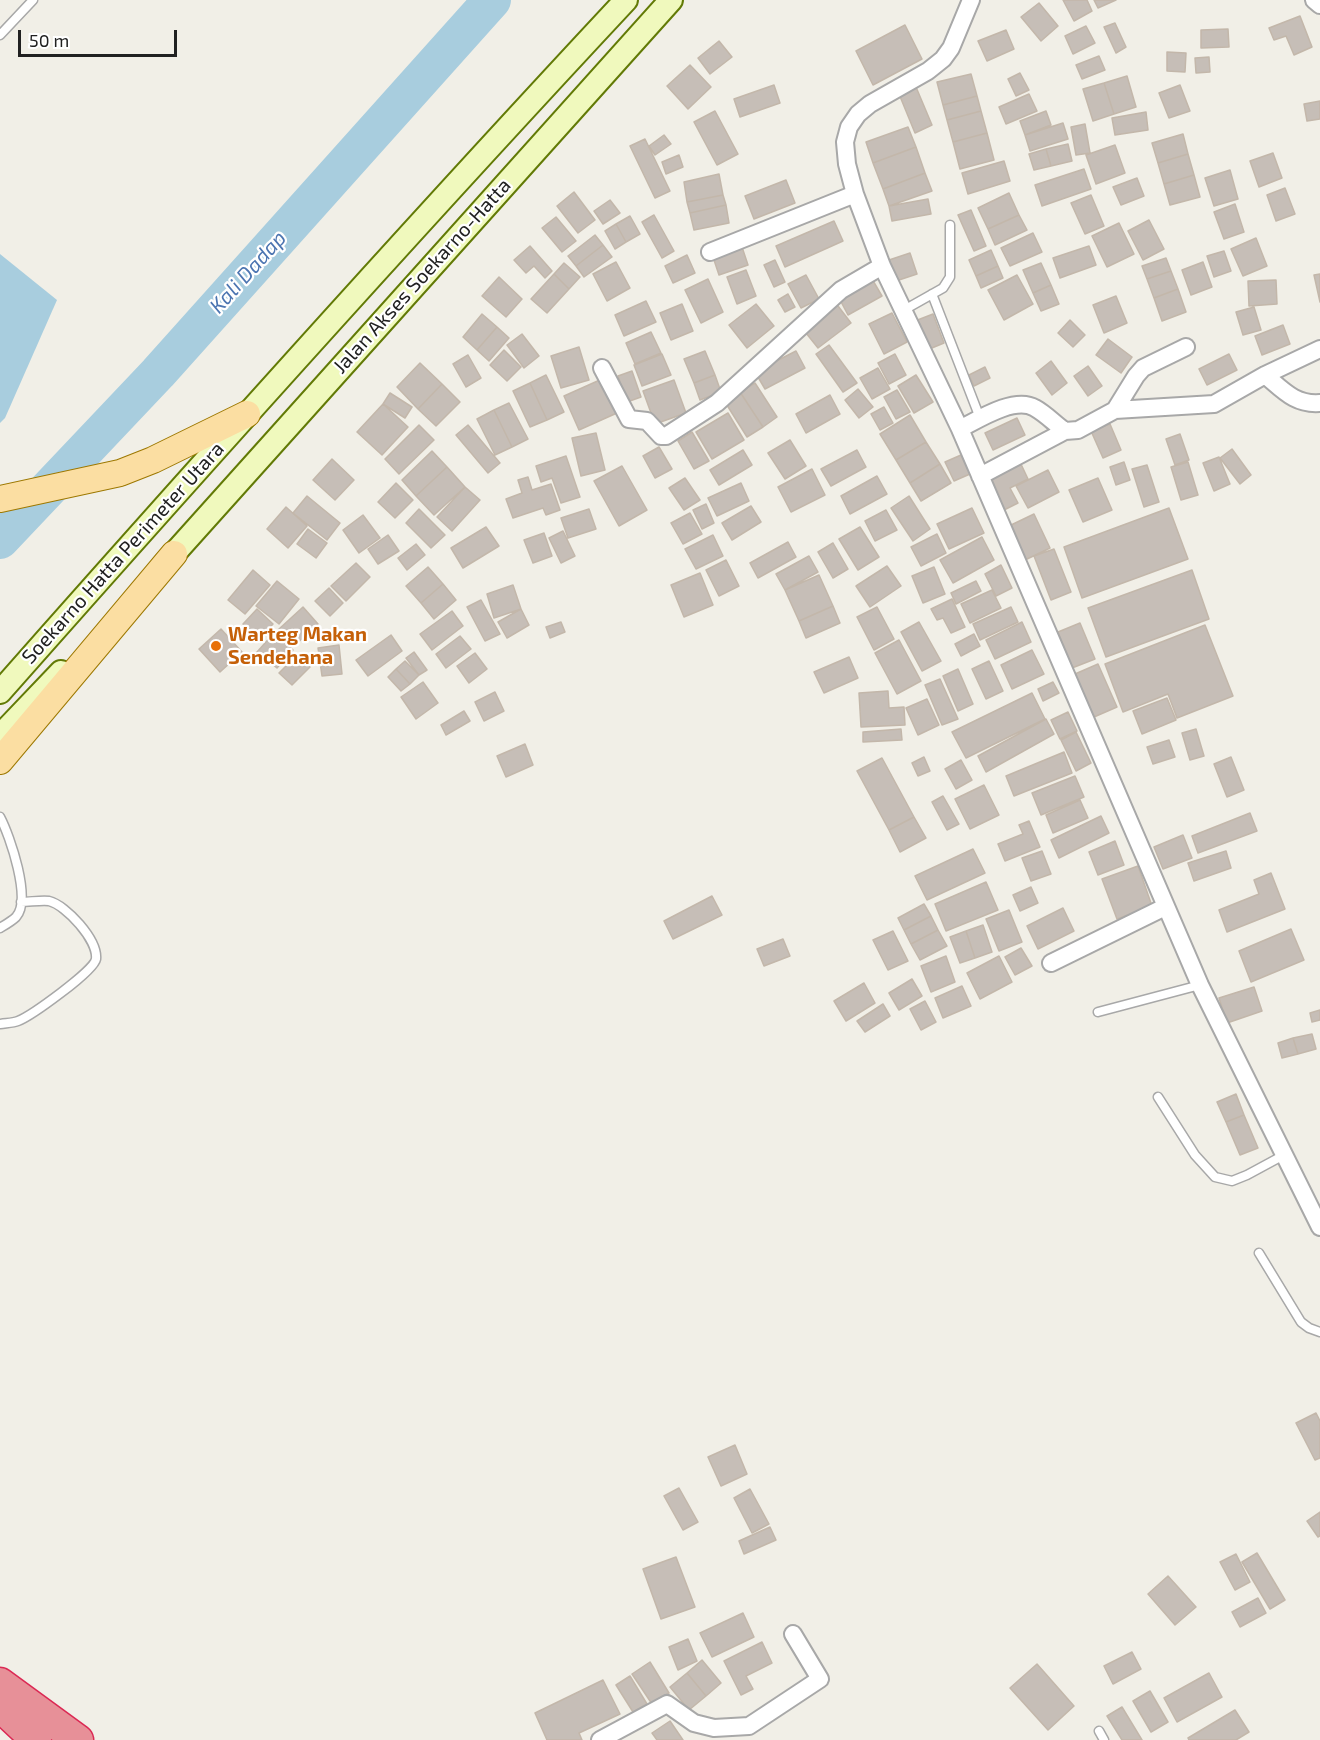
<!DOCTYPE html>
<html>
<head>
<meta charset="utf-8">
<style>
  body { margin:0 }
  #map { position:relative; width:1320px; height:1740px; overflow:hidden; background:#f1efe7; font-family:"Exo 2",sans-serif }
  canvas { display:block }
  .scale { position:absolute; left:18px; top:30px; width:159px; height:27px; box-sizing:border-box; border:3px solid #212121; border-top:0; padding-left:8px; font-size:18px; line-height:21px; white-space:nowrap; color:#212121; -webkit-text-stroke:4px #fff; paint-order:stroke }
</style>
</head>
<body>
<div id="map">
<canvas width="1320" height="1740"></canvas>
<div class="scale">50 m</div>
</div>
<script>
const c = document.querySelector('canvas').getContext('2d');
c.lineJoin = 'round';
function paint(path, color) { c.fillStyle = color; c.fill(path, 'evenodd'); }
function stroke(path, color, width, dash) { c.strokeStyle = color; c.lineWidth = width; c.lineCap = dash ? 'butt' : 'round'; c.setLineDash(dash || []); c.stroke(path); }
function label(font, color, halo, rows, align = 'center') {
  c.font = font + ' "Exo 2",sans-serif'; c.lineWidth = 4.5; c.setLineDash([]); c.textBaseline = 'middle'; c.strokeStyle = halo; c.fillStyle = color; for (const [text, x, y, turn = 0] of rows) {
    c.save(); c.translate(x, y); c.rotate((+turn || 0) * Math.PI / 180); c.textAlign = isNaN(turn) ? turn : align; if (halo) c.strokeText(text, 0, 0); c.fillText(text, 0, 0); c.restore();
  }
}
paint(new Path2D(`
  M0,254l57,46 -52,118 -5,5z`), '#a8cdde');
stroke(new Path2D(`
  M0,540l158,-167 334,-373`), '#a8cdde', 38);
const building = new Path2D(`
  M1063,0h24l5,11 -18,10z
  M1094,0h22l-18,8z
  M1039,3l19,23 -17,15 -20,-24z
  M1300,16l12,31 -18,8 -8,-19 -12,4 -5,-12z
  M1115,23l11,24 -10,6 -12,-26z
  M905,25l17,34 -49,26 -17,-34z
  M1086,26l9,17 -22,11 -8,-18z
  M1228,29l1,18 -28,1v-18z
  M1006,30l8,19 -27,12 -9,-20z
  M719,41l13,16 -22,17 -12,-16z
  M1167,52l19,1 -1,19 -18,-1z
  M1099,56l6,14 -23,9 -6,-14z
  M1209,57l1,15 -14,1 -1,-15z
  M690,65l21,22 -23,22 -21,-23z
  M1020,73l9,17 -13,6 -8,-17z
  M971,74l6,22 -34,9 -6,-23z
  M1127,76l9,31 -22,7 -10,-31z
  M1104,83l10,31 -21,7 -10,-32z
  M774,85l6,18 -40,14 -6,-18z
  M1180,85l10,26 -21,7 -10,-25z
  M916,87l16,38 -17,8 -16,-39z
  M1029,94l8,17 -31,13 -7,-17z
  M977,96l4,15 -34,9 -4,-15z
  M1320,101v18l-13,2 -3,-17z
  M715,111l23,43 -21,11 -23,-43z
  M981,111l6,22 -34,9 -6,-22z
  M1046,111l5,14 -26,10 -5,-14z
  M1146,112l2,18 -33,5 -3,-17z
  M1063,123l5,16 -38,12 -5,-16z
  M1085,124l5,29 -14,2 -5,-28z
  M908,127l8,20 -43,16 -7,-21z
  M987,133l7,27 -34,9 -7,-27z
  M1183,134l5,20 -30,9 -6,-20z
  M664,135l7,9 -16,11 -6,-9z
  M645,139l25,52 -15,7 -25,-52z
  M1068,144l4,17 -21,5 -5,-17z
  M1115,145l10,28 -29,11 -10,-29z
  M916,147l9,26 -42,16 -10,-26z
  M1046,149l5,17 -17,4 -5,-16z
  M1273,153l9,25 -23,9 -9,-26z
  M1188,154l6,21 -30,9 -6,-21z
  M679,155l4,12 -17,7 -4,-12z
  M1004,161l6,20 -42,13 -6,-21z
  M1084,169l7,20 -49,17 -7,-21z
  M1230,170l8,29 -24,7 -9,-28z
  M925,173l7,18 -43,15 -6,-17z
  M719,174l4,21 -36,7 -3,-20z
  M1194,175l6,22 -30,8 -6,-21z
  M1137,178l7,18 -23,9 -8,-18z
  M786,180l9,23 -41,16 -9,-23z
  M1285,188l10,26 -19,7 -9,-26z
  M574,192l21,28 -17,13 -21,-27z
  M1009,193l10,22 -31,14 -10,-21z
  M723,195l3,10 -36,8 -3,-11z
  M1091,195l13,31 -19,8 -14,-31z
  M928,199l3,15 -39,7 -3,-15z
  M610,200l10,13 -17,11 -9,-13z
  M1235,204l9,28 -20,7 -10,-27z
  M726,205l3,18 -35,7 -4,-17z
  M971,210l15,36 -12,5 -16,-36z
  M654,215l20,36 -12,7 -20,-36z
  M1019,215l8,15 -32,15 -7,-16z
  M630,216l10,18 -14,8 -10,-18z
  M556,217l20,24 -14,11 -20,-24z
  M1149,220l15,29 -21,11 -15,-29z
  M834,221l9,20 -58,26 -9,-21z
  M1119,223l15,31 -27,13 -15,-31z
  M616,224l10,18 -11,7 -10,-18z
  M1033,233l9,19 -32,14 -9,-18z
  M595,235l8,10 -27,21 -8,-10z
  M1256,238l11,28 -24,10 -12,-27z
  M603,245l9,12 -28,20 -8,-11z
  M530,246l22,25 -7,7 -11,-12 -8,7 -12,-13z
  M1089,246l7,19 -36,13 -7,-20z
  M742,247l6,18 -29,10 -6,-18z
  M991,250l7,16 -22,10 -7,-16z
  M1224,251l7,20 -17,6 -7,-21z
  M910,253l7,21 -21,7 -7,-21z
  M687,255l8,18 -22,10 -8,-17z
  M1166,258l5,13 -24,8 -5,-13z
  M775,260l10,22 -11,5 -10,-22z
  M616,262l14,26 -23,13 -14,-27z
  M1203,262l9,25 -21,8 -9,-25z
  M564,263l16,14 -11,12 -15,-15z
  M1041,263l10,22 -18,8 -10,-23z
  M998,266l5,12 -22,10 -5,-12z
  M746,270l10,26 -19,8 -10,-27z
  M1171,271l7,18 -24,9 -7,-19z
  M554,274l15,15 -22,24 -16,-14z
  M1320,274v28l-6,-27z
  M806,275l13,24 -18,9 -13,-24z
  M1017,275l16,29 -29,16 -16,-30z
  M499,277l23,22 -16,18 -24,-21z
  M708,279l15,33 -22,11 -16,-33z
  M872,279l10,17 -34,19 -9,-17z
  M1276,280l1,24 -28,2 -1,-25z
  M1051,285l8,19 -18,7 -8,-18z
  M1178,289l8,23 -24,9 -8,-23z
  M788,294l7,13 -10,5 -7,-12z
  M1116,296l11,27 -23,10 -11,-28z
  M646,301l10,21 -32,14 -9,-21z
  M835,302l16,21 -33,25 -16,-20z
  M682,304l11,27 -22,9 -11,-27z
  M756,304l18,22 -27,22 -18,-23z
  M1254,307l7,23 -18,5 -7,-23z
  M892,313l15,29 -23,12 -15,-30z
  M482,314l15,13 -20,23 -14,-13z
  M933,314l11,29 -17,7 -12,-29z
  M1070,320l15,15 -12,12 -15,-14z
  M1283,325l7,19 -28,11 -7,-19z
  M497,327l12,11 -20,23 -12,-11z
  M651,332l10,21 -26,11 -9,-21z
  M522,334l17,22 -15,12 -17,-23z
  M1108,339l24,18 -11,16 -25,-18z
  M829,345l28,38 -14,9 -27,-38z
  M579,347l10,33 -28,8 -10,-32z
  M504,350l17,17 -14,14 -17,-16z
  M705,351l10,24 -21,8 -10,-24z
  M796,351l9,17 -40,21 -10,-17z
  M662,354l9,21 -29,11 -8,-21z
  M895,354l11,21 -17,9 -11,-21z
  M1229,354l8,16 -30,15 -8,-16z
  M468,355l13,23 -15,9 -13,-23z
  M1051,361l16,22 -15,12 -16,-22z
  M420,363l22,21 -24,25 -21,-22z
  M1088,366l14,20 -14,10 -14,-20z
  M985,367l5,11 -16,8 -5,-11z
  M878,368l12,21 -18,10 -12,-21z
  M632,371l9,26 -14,5 -9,-26z
  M546,375l18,37 -17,8 -17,-37z
  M715,375l6,17 -21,8 -6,-17z
  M916,375l17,27 -19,11 -16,-27z
  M602,379l15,34 -38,17 -15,-34z
  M674,380l12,33 -31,11 -12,-33z
  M530,383l17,37 -17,7 -17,-36z
  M755,383l22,34 -14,10 -23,-35z
  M442,384l18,18 -24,24 -18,-17z
  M858,389l15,18 -14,11 -14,-18z
  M897,390l13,22 -14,7 -12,-22z
  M740,392l23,35 -16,10 -22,-35z
  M390,393l22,14 -7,11 -22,-14z
  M830,395l10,19 -34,19 -10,-19z
  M509,403l19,36 -16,8 -18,-37z
  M383,404l25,23 -26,28 -25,-23z
  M884,407l9,16 -13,7 -9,-16z
  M494,410l18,37 -17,8 -18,-36z
  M728,413l16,27 -32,19 -16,-27z
  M910,415l16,27 -30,18 -16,-26z
  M1017,418l8,17 -32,15 -8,-17z
  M1110,424l11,26 -18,8 -12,-27z
  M419,425l15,15 -35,34 -14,-15z
  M468,425l32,38 -12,10 -32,-38z
  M692,432l17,29 -15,8 -16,-28z
  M596,433l9,37 -24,6 -9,-38z
  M1180,434l9,26 -14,5 -9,-26z
  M790,440l16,26 -21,13 -17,-26z
  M926,442l14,22 -30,19 -14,-23z
  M659,447l13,22 -17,9 -12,-22z
  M1232,449l19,26 -11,9 -20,-26z
  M743,450l9,15 -33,20 -9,-15z
  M857,450l9,17 -35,19 -10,-17z
  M432,451l15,16 -31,29 -14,-16z
  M961,455l9,19 -16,7 -9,-19z
  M566,456l14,41 -19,6 -9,-25 -11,4 -5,-16z
  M1219,457l11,27 -16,7 -11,-28z
  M332,459l22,21 -19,20 -22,-20z
  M1020,462l8,17 -18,9 8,15 -14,7 -17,-31z
  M1124,462l6,18 -14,5 -6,-18z
  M1188,462l10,33 -17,5 -10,-33z
  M940,464l11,19 -30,18 -11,-18z
  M1147,465l12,37 -15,5 -12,-38z
  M622,466l25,44 -28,16 -25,-45z
  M447,467l18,20 -31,28 -18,-19z
  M812,469l13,26 -34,17 -13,-25z
  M1048,470l11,22 -31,16 -12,-22z
  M877,476l10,18 -37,20 -9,-18z
  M528,477l4,13 19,-6 9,26 -14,5 -3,-7 -30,10 -7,-19 16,-6 -4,-13z
  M685,478l15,22 -16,10 -15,-22z
  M1098,478l14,32 -29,12 -14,-32z
  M396,483l17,17 -18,18 -17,-16z
  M741,483l8,18 -32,15 -9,-18z
  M465,487l15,13 -28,31 -15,-14z
  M307,496l33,27 -13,17 -34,-27z
  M909,496l21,33 -17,12 -22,-33z
  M706,504l8,19 -12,6 -9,-19z
  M751,506l10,16 -29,18 -10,-17z
  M286,507l21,19 -19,22 -21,-19z
  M972,508l12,25 -35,16 -12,-25z
  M1169,508l19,51 -106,39 -18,-51z
  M419,509l26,26 -14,13 -25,-25z
  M589,509l7,20 -28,9 -7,-20z
  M886,510l11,20 -22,11 -10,-20z
  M690,513l12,21 -19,10 -12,-21z
  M1034,514l16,34 -25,12 -16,-34z
  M363,515l17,23 -21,15 -16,-23z
  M486,527l13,19 -36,22 -12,-20z
  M860,527l19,30 -21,13 -19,-31z
  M308,529l19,14 -11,15 -19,-14z
  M563,531l12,25 -14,7 -12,-25z
  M544,533l8,23 -19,7 -9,-23z
  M937,534l9,19 -25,13 -10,-19z
  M388,535l11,16 -21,13 -10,-15z
  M713,535l10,21 -27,13 -11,-20z
  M982,537l12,23 -41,23 -13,-23z
  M788,542l8,15 -38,21 -8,-15z
  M833,543l15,26 -15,9 -15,-26z
  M416,544l9,11 -18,15 -9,-12z
  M1054,549l17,43 -20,8 -17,-44z
  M809,556l9,16 -33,18 -9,-16z
  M726,560l13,26 -20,10 -13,-26z
  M356,563l14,14 -24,24 -15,-15z
  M1001,565l11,23 -16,8 -11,-22z
  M887,566l14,20 -31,21 -14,-21z
  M428,567l15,17 -22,19 -15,-17z
  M934,567l11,27 -22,9 -11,-27z
  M253,570l17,15 -25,29 -17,-14z
  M1192,570l17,49 -103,38 -18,-49z
  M700,573l13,32 -29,12 -13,-32z
  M819,575l14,31 -34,15 -14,-31z
  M277,581l22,18 -20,25 -23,-18z
  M976,581l5,10 -25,13 -5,-11z
  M443,584l13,16 -22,19 -13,-16z
  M513,585l8,24 -27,9 -7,-24z
  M329,588l14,15 -13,13 -15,-15z
  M992,590l9,18 -31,15 -9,-19z
  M952,599l13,28 -14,6 -8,-15 -6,2 -6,-11z
  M481,600l19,34 -15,7 -18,-34z
  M833,606l7,17 -34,15 -7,-17z
  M303,607l15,17 -24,22 -15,-17z
  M877,607l17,32 -20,11 -17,-33z
  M1011,607l7,15 -38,18 -7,-16z
  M257,609l16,15 -14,15 -16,-15z
  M521,609l8,16 -22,13 -9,-16z
  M452,611l11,15 -31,24 -12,-16z
  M561,622l4,10 -15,6 -4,-11z
  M919,622l22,39 -19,10 -21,-39z
  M1022,622l9,20 -36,17 -9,-19z
  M1080,623l15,36 -23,9 -14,-36z
  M1205,625l28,71 -56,22 -9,-24 -45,18 -18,-48z
  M221,629l21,23 -22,20 -21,-23z
  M274,633l19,17 -16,18 -20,-16z
  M974,634l6,12 -19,10 -6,-12z
  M391,635l11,16 -34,25 -12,-16z
  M460,636l11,13 -25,19 -10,-14z
  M899,640l22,41 -24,13 -22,-41z
  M339,645l3,29 -20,2 -4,-28z
  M1032,650l12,24 -32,15 -11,-24z
  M414,652l13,18 -8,5 -13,-17z
  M475,653l12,16 -18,14 -12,-17z
  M297,655l13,12 -18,18 -13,-12z
  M849,657l9,21 -34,15 -10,-21z
  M405,661l14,14 -9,9 -14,-15z
  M989,661l14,30 -17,8 -14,-30z
  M1098,664l19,43 -23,10 -19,-43z
  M396,669l14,15 -9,7 -13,-14z
  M958,669l15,35 -15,7 -15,-35z
  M940,679l18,40 -16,6 -17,-40z
  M423,682l15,21 -22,16 -15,-22z
  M1053,682l6,11 -16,8 -5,-12z
  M888,691l1,17 15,-1 1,18 -44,2 -2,-34z
  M495,692l9,19 -20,10 -9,-19z
  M1032,693l13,26 -79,39 -14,-26z
  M1167,698l9,22 -34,14 -9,-23z
  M927,699l12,26 -21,10 -12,-27z
  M464,711l6,10 -24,14 -5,-10z
  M1068,712l9,19 -17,8 -9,-19z
  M1046,719l8,15 -68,38 -8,-16z
  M901,729l1,11 -39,2v-10z
  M1196,729l8,27 -14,4 -8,-27z
  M1076,732l15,31 -15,8 -15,-31z
  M1169,740l6,17 -22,7 -6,-17z
  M525,744l8,21 -27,12 -9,-21z
  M1064,752l8,21 -58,23 -8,-20z
  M924,757l6,14 -12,5 -6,-13z
  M1231,757l13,33 -17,7 -13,-33z
  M882,758l32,59 -25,13 -32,-59z
  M961,760l11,20 -16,9 -11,-20z
  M1075,776l9,21 -43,18 -9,-22z
  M984,785l15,30 -29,14 -15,-30z
  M943,796l16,28 -12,6 -15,-28z
  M1080,800l8,18 -35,15 -7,-18z
  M1250,813l7,18 -59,22 -6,-17z
  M1101,816l8,17 -50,25 -8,-18z
  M914,817l12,21 -26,14 -11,-22z
  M1029,821l11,26 -35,14 -7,-17 25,-10 -4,-9z
  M1183,835l9,23 -29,11 -9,-22z
  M1115,841l9,24 -26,10 -9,-23z
  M973,849l12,24 -58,27 -12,-24z
  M1042,851l9,23 -20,7 -9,-23z
  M1226,851l5,17 -37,13 -6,-18z
  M1138,866l14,40 -35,13 -15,-40z
  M1271,873l14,36 -58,23 -8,-22 40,-16 -5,-14z
  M986,882l12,28 -52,21 -11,-27z
  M1031,887l7,16 -18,8 -7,-16z
  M712,896l10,19 -49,24 -9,-18z
  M924,904l7,12 -27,14 -6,-12z
  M1063,908l11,23 -36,18 -11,-23z
  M1009,910l13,32 -23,9 -13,-32z
  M931,916l7,14 -27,14 -7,-14z
  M983,925l9,27 -17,6 -9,-27z
  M1291,929l13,31 -53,22 -12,-31z
  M938,930l9,16 -27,14 -9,-16z
  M893,931l15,30 -20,9 -15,-30z
  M966,931l9,27 -15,5 -10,-26z
  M783,939l7,17 -26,10 -7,-17z
  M1021,948l11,18 -17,9 -10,-18z
  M946,956l9,26 -24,10 -10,-26z
  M999,956l13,26 -32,17 -13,-26z
  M912,979l10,17 -23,14 -10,-17z
  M864,983l11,20 -29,18 -12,-20z
  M962,986l9,20 -28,12 -8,-20z
  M1254,987l8,24 -35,12 -8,-25z
  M925,1001l11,21 -15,8 -11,-21z
  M883,1004l7,12 -25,16 -8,-11z
  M1320,1010v10l-8,2 -2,-9z
  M1312,1034l4,15 -18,5 -5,-16z
  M1293,1038l5,16 -16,4 -4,-15z
  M1236,1094l8,21 -18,7 -9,-20z
  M1244,1115l14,33 -18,7 -14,-33z
  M1316,1413l4,8v37l-5,2 -19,-37z
  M735,1445l12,29 -26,12 -13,-29z
  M679,1488l19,34 -15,8 -19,-34z
  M750,1489l19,35 -17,9 -18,-35z
  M1320,1512v24l-2,1 -11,-16z
  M770,1527l6,13 -32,14 -5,-13z
  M1257,1553l28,47 -15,9 -28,-47z
  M1236,1554l14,28 -15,8 -15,-28z
  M676,1557l19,50 -34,12 -18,-50z
  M1168,1576l28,31 -21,18 -27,-31z
  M1258,1598l8,15 -26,14 -8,-15z
  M743,1613l11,24 -42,20 -12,-24z
  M688,1639l9,22 -19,9 -9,-23z
  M762,1642l10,21 -26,13 7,13 -12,6 -17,-34z
  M1132,1652l9,17 -28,15 -9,-18z
  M702,1660l19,23 -15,13 -19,-23z
  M650,1662l19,31 -17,11 -20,-30z
  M1037,1664l37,42 -26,24 -38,-42z
  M687,1673l19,23 -17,14 -19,-23z
  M1209,1673l13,24 -45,25 -13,-24z
  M630,1676l17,28 -14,8 -17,-27z
  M603,1680l17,34 -41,19 3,7h-35l-12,-27z
  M1150,1691l18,31 -17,10 -18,-31z
  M1122,1707l20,33h-20l-15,-24z
  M1235,1710l14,22 -13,8h-47l-1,-2z
  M670,1721l13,19h-26l-5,-7z`);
paint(building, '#c6beb7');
stroke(building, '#c3b7aa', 1.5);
const service = new Path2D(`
  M0,35l33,-35
  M932,294l48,124
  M904,310l39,-22 7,-11v-52
  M0,817c10,19 32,83 16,100 -4,4 -11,8 -16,11
  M1098,1012l102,-27
  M0,1024c6,-1 13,-1 18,-3 13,-5 76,-50 78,-62 2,-19 -30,-54 -47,-58 -8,-1 -19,1 -28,1
  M1158,1097l37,58 20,22 17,4 15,-6 37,-20
  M1259,1253l42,69 8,6 11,4
  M1099,1731l5,9`);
const minor = new Path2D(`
  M971,0l-20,48 -8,11 -15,12 -58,33 -12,10 -9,13 -4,15 2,22 8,30 27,72 78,163 240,556 120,242
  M1314,0l6,5
  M710,252l145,-58
  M602,368l27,51 18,2 14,15h5l51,-33 124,-113 41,-24
  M1265,375c18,15 30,30 55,28
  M1115,410l99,-6 51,-29 55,-26
  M960,429c19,-10 55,-33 75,-21 11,6 20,16 30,23
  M980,476l85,-45 13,-1 37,-20 21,-34 7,-8 43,-21
  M1051,963l114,-56
  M600,1740l67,-36 27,19 20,5 35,-2 71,-47 -27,-45`);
const secondary = new Path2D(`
  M163,566l508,-566
  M0,692c206,-233 414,-465 626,-692
  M0,736l61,-64`);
const primary = new Path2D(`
  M0,499l120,-26 33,-13 94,-46
  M0,761l174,-207`);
const motorway = new Path2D(`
  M0,1683l78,57
  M0,1706l36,34`);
stroke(service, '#a8a8a8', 11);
stroke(minor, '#a8a8a8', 20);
stroke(secondary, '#627a06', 26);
stroke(primary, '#9d7801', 28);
stroke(motorway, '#db2954', 33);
stroke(service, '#fff', 8);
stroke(minor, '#fff', 16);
stroke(secondary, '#f0f9bd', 22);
stroke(primary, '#fbdea2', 26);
stroke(motorway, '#e79098', 30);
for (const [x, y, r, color] of [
  [216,646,6,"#e8710a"]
]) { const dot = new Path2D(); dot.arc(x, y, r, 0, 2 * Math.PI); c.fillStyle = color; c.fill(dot); stroke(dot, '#fff', 2); }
label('20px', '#212121', '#fff', [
  ["Jalan Akses Soekarno-Hatta",422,276,-48],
  ["Soekarno Hatta Perimeter Utara",123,553,-48]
]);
label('bold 20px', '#c56008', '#fff', [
  ["Warteg Makan",228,634],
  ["Sendehana",228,657]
], 'left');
label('italic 21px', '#4c75b1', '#fff', [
  ["Kali Dadap",248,272,-48]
]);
</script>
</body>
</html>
